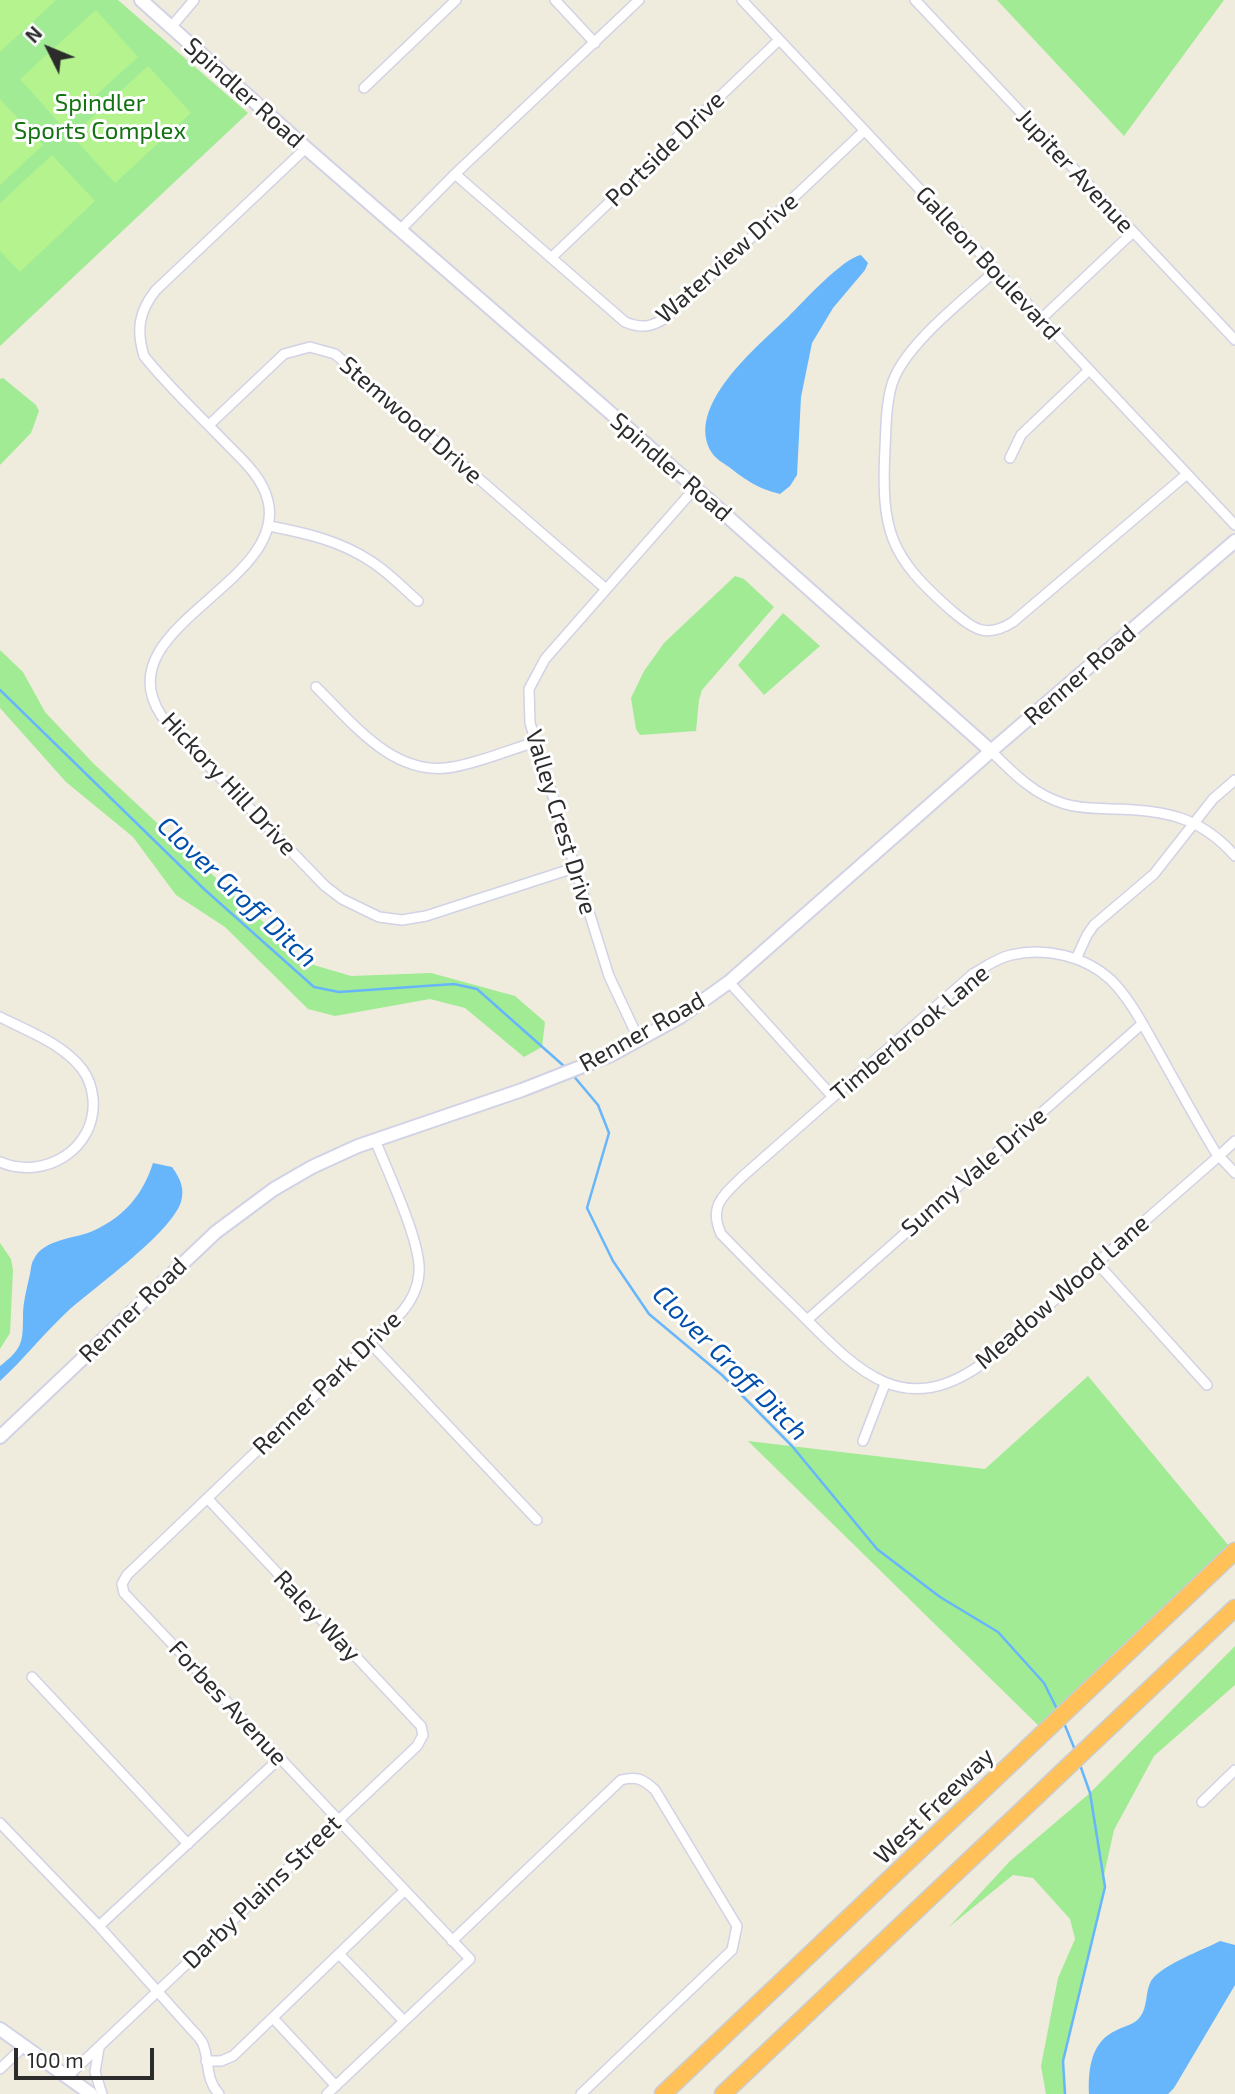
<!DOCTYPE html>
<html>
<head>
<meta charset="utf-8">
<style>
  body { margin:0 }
  #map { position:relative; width:1235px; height:2094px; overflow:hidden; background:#efebdd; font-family:"Exo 2",sans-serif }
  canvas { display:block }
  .north { position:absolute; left:14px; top:14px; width:70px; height:70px; -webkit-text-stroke:5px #fff; paint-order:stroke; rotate:313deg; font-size:19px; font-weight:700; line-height:28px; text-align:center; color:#2c2c2c }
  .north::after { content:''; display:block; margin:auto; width:24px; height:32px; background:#2c2c2c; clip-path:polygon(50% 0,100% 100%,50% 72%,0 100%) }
  .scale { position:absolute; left:14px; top:2048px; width:140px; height:32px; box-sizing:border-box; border:4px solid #2c2c2c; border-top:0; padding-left:9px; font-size:21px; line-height:24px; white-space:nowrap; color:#2c2c2c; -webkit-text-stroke:5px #fff; paint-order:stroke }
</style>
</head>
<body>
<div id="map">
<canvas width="1235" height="2094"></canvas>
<div class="north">N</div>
<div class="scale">100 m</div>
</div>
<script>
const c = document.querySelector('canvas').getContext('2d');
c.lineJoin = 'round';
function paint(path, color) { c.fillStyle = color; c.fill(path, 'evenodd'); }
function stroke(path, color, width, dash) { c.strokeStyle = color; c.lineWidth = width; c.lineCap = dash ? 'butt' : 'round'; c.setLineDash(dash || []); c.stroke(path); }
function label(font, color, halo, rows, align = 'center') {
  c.font = font + ' "Exo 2",sans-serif'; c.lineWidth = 6; c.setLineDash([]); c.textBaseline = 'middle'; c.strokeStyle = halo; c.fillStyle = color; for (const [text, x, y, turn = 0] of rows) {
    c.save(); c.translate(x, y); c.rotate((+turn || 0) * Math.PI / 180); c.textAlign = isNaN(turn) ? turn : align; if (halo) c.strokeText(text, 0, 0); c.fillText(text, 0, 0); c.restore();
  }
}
paint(new Path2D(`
  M0,0h118l130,113 -248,233z
  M997,0h227l-100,136z
  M3,378l33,27 3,6 -8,22 -31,32v-86z
  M735,576l9,3 30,28 -72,83 -3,10 -3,31 -56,4 -4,-6 -5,-31 13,-27 20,-28z
  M783,613l37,33 -56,49 -26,-30z
  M0,650l23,22 22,40 49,52 213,199 44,13 80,-3 84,23 30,26 -3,25 -18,10 -59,-49 -35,-9 -95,17 -27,-7 -83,-82 -49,-32 -43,-58 -67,-55 -66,-74z
  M0,1243l11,16 2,11 -3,63 -10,16z
  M1088,1376l146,176 -189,180 -297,-291 237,28z
  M1235,1646v39l-81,71 -40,74 -10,45 1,12 -42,174 2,33h-19l-5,-28 17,-88 17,-39 -5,-20 -37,-41 -20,-3 -64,52 61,-66 80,-68z`), '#a1eb95');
paint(new Path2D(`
  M0,0h56l-56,52z
  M96,10l42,47 -76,69 -42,-47z
  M148,66l43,47 -76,70 -43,-47z
  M0,99l43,46 -43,40z
  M52,155l43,46 -75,71 -20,-21v-48z`), '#b5f38f');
paint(new Path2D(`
  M861,255l7,8 -3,7 -32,38 -21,35 -11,54 -4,78 -7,11 -10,8c-23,-6 -33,-13 -51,-27 -6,-4 -14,-9 -17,-14 -29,-46 46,-107 76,-136 15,-15 55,-59 73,-62z
  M153,1163l19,4c8,11 13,21 9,35 -11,32 -85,84 -113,109 -24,22 -44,48 -68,70v-15c22,-17 23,-23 23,-50 0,-14 4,-28 7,-42 1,-4 1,-11 4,-15 10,-21 43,-20 61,-29 30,-14 48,-36 58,-67z
  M1220,1941l15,4v40l-61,103 -6,6h-79c-1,-25 2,-53 28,-64 8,-4 18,-6 23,-13 8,-10 5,-25 11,-36 10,-16 52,-31 69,-40z`), '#67b6fb');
stroke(new Path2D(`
  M0,690l204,199 110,98 25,5 115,-8 23,5 88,78
  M572,1074l26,31 11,28 -22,75 26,53 36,53 73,61 70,71 85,103 63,48 58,35 46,51 14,28
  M1064,1723l11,27
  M1065,2094l-2,-33 42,-174 -15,-94 -11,-31`), '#67b6fb', 2.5);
const street = new Path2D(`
  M555,0l40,43
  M742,0l493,525
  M915,0l320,340
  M172,26l22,-26
  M364,88l92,-88
  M306,148l-150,142c-17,21 -20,40 -12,66 23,29 51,55 77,82 17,18 41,37 47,63 20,83 -164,127 -107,214 5,7 12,13 18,20l146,151 17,13 37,18 23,3 24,-4 148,-48
  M455,174l170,148c17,7 27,5 42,-5l197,-186
  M400,230l55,-56 184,-174
  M551,258l228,-218
  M995,271c-30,28 -91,74 -103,113 -6,20 -6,43 -7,64 -4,83 4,108 67,163 22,18 34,28 61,11l174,-148
  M1041,319l91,-86
  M209,425l75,-71 26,-7 25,7 271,235
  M1010,458l11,-23 68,-65
  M269,526c37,7 72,15 103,36 17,11 31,26 46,39
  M316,687c37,36 78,91 137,80 28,-5 56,-17 82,-25
  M991,751c22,22 43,44 74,53 16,5 32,4 48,5 51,1 87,7 122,47
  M1076,959l11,-24 7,-10 60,-51 59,-75 22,-19
  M729,982l104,115
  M0,1017c28,14 63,27 82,52 7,9 10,19 11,30 4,50 -49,82 -93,63
  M639,1040l-30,-64 -79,-253 -1,-34 16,-30 150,-171
  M1235,1141l-16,15 -240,210c-78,54 -124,2 -178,-52 -27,-26 -54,-53 -80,-80 -13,-29 3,-39 22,-58l230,-202c12,-7 24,-16 38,-19 35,-8 74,1 100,25 20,20 33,47 47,71 19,34 38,69 58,102l3,3 16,17
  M1097,1263l110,122
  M807,1320l335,-296
  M369,1342l168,178
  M863,1441l22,-57
  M32,1677l156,167
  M1202,1802l33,-32
  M0,1823l99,103 93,104c4,4 9,9 11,14 7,18 2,35 16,50
  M99,1926l181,-168
  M452,1941l169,-161c16,-4 22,-1 34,10l82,136 -5,24 -151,144
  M339,1954l65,67
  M273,2018l63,68
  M99,2048l-4,24 7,22
  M206,2061h15l12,-5 172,-166
  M0,2069l24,-23
  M67,2077l350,-331 6,-11 -2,-9 -213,-227
  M327,2094l143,-135 -346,-366 -2,-9 5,-9 275,-263c9,-11 16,-23 17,-39 3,-29 -32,-103 -44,-133`);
const secondary = new Path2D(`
  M141,0l165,148 323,281 362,322
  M0,1437l216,-205 58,-43 38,-22 46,-21 164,-56 89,-35 69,-38 49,-35 262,-231 244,-210
  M0,2029l91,65`);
const highway = new Path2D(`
  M663,2094l572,-543
  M723,2094l512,-486`);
stroke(street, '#d2d2e6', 12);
stroke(secondary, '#d2d2e6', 16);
stroke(highway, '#ccc', 19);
stroke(street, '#fff', 9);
stroke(secondary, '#fff', 12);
stroke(highway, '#ffc158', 16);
label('24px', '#2c2c2c', '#fff', [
  ["Spindler Road",244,93,42],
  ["Portside Drive",665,149,-44],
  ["Jupiter Avenue",1075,171,47],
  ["Waterview Drive",727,258,-42],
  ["Galleon Boulevard",988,263,47],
  ["Stemwood Drive",411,420,41],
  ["Spindler Road",671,467,41],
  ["Renner Road",1080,675,-41],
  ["Hickory Hill Drive",229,784,47],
  ["Valley Crest Drive",561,822,73],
  ["Renner Road",642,1032,-29],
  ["Timberbrook Lane",910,1033,-40],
  ["Sunny Vale Drive",974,1172,-41],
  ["Meadow Wood Lane",1062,1292,-41],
  ["Renner Road",133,1310,-44],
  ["Renner Park Drive",327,1383,-44],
  ["Raley Way",317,1616,47],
  ["Forbes Avenue",228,1703,47],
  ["West Freeway",934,1806,-44],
  ["Darby Plains Street",262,1892,-44]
]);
label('24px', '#147213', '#fff', [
  ["Spindler",100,103],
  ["Sports Complex",100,131]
]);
label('italic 26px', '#004fac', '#fff', [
  ["Clover Groff Ditch",237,892,43],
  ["Clover Groff Ditch",730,1363,45]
]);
</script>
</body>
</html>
